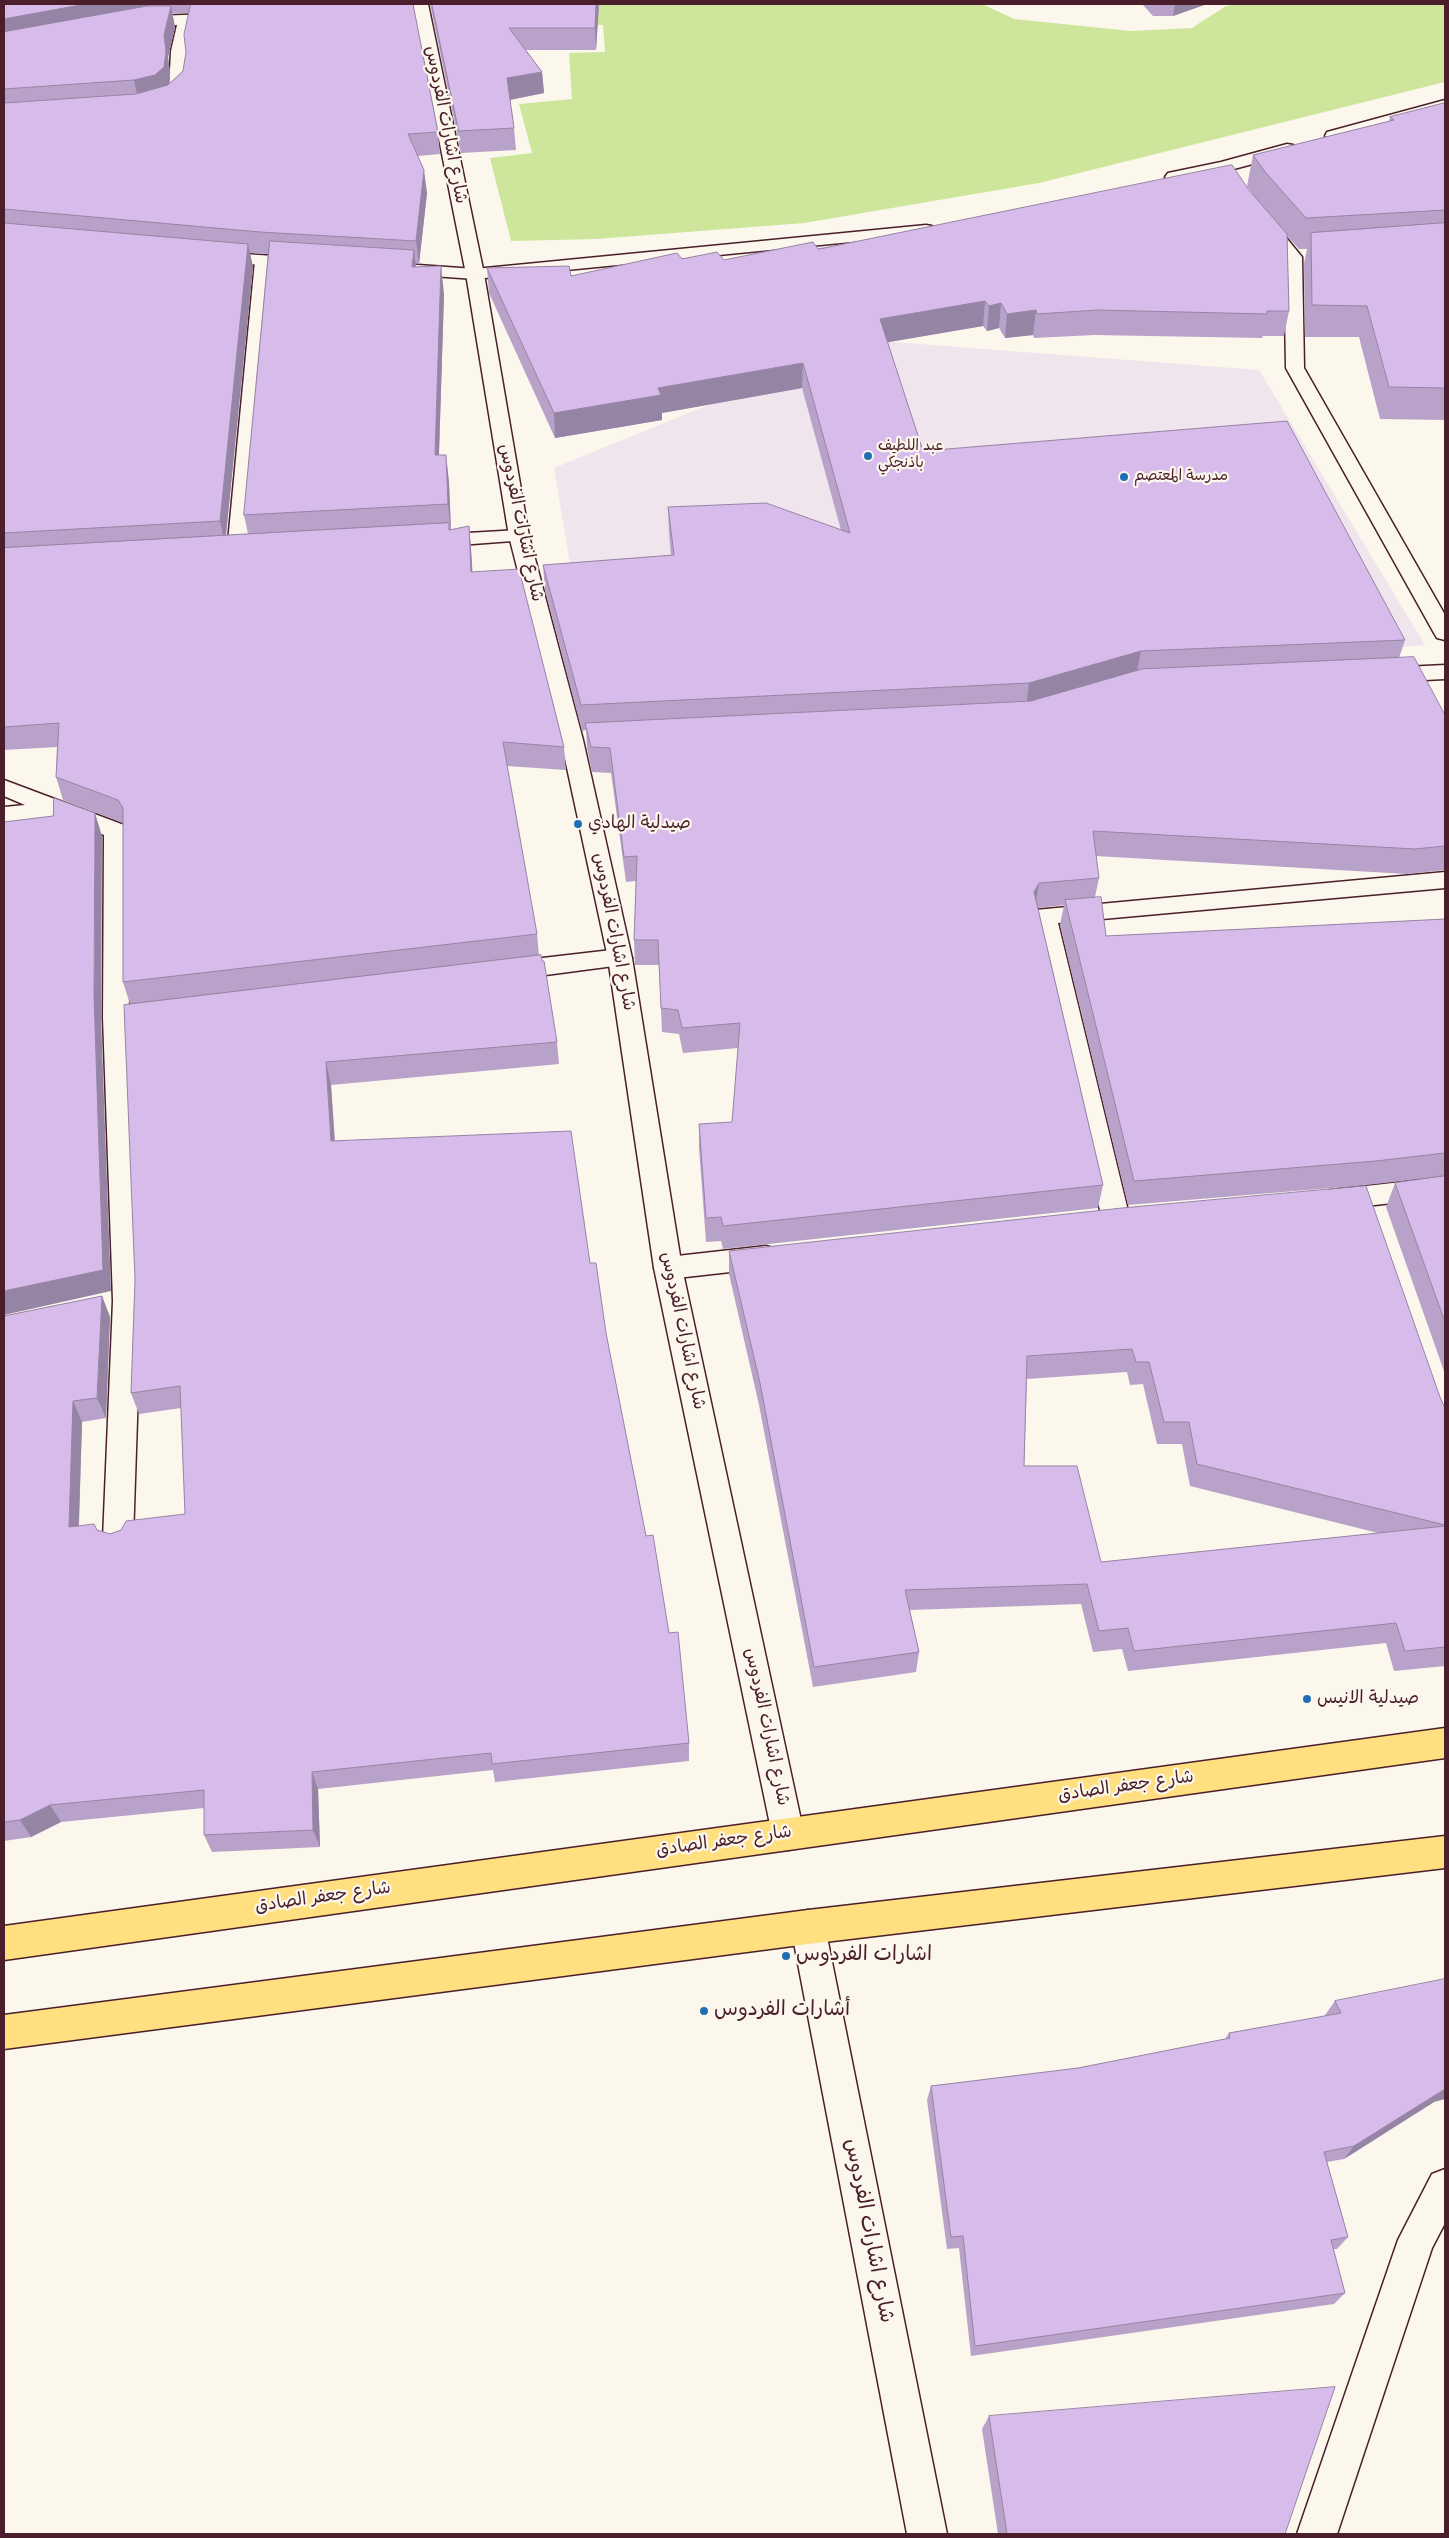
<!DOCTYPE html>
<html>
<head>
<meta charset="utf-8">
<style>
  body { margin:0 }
  #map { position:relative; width:1449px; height:2538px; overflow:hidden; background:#fbf7ec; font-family:Mynerve,sans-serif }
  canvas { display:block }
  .frame { position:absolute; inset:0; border:5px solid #4a1f2b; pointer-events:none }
</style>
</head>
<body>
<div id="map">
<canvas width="1449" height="2538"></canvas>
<div class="frame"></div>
</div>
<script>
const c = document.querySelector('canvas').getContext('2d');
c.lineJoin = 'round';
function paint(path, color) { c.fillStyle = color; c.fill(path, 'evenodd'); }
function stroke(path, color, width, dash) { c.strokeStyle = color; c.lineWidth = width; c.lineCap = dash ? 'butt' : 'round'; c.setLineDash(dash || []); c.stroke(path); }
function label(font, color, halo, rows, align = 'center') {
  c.font = font + ' Mynerve,"Playpen Sans Arabic",sans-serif'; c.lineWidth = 4.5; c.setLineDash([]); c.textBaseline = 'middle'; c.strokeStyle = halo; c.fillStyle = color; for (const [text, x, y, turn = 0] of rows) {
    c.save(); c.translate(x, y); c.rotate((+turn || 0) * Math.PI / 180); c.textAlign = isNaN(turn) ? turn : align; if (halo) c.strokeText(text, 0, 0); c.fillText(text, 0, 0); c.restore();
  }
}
paint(new Path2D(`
  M867,340l392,30 166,275 -392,33 -463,-115 -16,-95z`), '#f0e5ec');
paint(new Path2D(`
  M557,4h425l32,15 117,12 61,-3 34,-22 12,-2h207v78l-406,101 -235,40 -208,16 -85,2 -21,-83 42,-5 -13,-49 53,-5 -3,-46 36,-1 -2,-27 -41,-1z`), '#cde69c');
const minor = new Path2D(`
  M249,4h16l-7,15 -10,4 -55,1c-3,11 -6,21 -7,31 -2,20 5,60 -30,51l-2,-3 15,-13 2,-39 6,-26 -41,3 -6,-2 -2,-3 2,-3 21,-4 95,-3z
  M1264,217l6,1 32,39 2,111 141,247v25l-8,-2 -3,-5 -148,-265 -2,-110 -29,-36 3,-4z
  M264,256l6,1 3,4 -26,291 -3,4 -7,2 -7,-2 -3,-4 28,-291 3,-4z
  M519,530l7,2 3,4 -3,4 -93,7 -7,-2 -3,-4 3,-4 7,-2z
  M1445,665v14l-61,3 -8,-2 -3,-5 3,-5 8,-2z
  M4,780l120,45 4,6 1,187 12,283 -8,238 -4,9 -11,4 -11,-4 -4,-9 10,-238 -10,-283 1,-183 -49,-19 -51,7v-16l21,-2 -21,-9z
  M1445,872v16l-387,35 72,296 -4,7 -10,4 -10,-4 -4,-7 -70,-303 3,-6z
  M620,949l9,3 3,6 -3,6 -121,16 -9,-3 -3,-6 3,-6 9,-3z
  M1445,1177v20l-114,13 -9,-3 -4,-7 4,-7 9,-3z
  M766,1246l10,3 4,8 -4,8 -10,3 -98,11 -10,-3 -4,-8 4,-8 10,-3z
  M808,1910l12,5 5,12 122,607h-40l-116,-607 5,-12z
  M1445,2169v54l-13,25 -95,286h-40l101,-294 34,-66z`);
const tertiary = new Path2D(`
  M412,4h16l56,270 45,262 54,204 49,218 50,310 122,566 -4,11 -12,5 -12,-5 -4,-11 -118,-566 -46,-310 -47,-218 -52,-204 -43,-262z`);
const secondary = new Path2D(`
  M1445,100v10l-112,31 -8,-5 2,-4z
  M1287,144l6,1 2,4 -2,4 -70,19 -49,10 -6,-1 -3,-4 3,-4 53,-11z
  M926,225l6,1 3,4 -3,4 -457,45 -71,-5 -6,-1 -3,-4 3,-4 6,-1 71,5z
  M214,252l90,6 6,1 3,4 -3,4 -6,1 -96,-7 -3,-4 3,-4z`);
const primary = new Path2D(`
  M1445,1728v30l-1441,202v-34z
  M1445,1836v32l-637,76 -804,105v-34l804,-105z`);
stroke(minor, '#4a1f2b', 3);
stroke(tertiary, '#4a1f2b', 3);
stroke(secondary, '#4a1f2b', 3);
stroke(primary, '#4a1f2b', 3);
paint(minor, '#fbf7ec');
paint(tertiary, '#fbf7ec');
paint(secondary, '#fbf7ec');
paint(primary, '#ffdf80');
paint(new Path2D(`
  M4,4h409l25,128 2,22 -22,2 9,37 -8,71 -4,-1 1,4 28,27 -5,161h7l3,28 2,47 18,-4 2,23 1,23 92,175 2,23 -59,-4 30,168 2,22 18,86 2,22 -228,21 4,56 255,122 16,70 40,203 23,97 20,110v18l-194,21 -2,-12 -175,19 2,58 -108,5 -8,-17v-27l-143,14 -30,15 -27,4v-525l98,-20 8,21 -4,101 -24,4 -3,104 18,4 13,4 75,-20 -4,-106 -42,6 -8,-21 4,-113 -5,-276 -7,-22v-159l-60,-23 -7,-23 1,-30 -53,3zM172,13h17l-3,39 -3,19 -14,13 1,-11 -2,-16 7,-30zM250,253l18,1 -24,261 4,19 -22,1 27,-268z
  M430,4h169l-3,46h-70l16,22 2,21 -34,7 4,28 2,22 -55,3z
  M1142,4h65l-34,12h-20z
  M1445,103v317l-65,-1 -21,-82h-54l-1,-73 3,-15h-8l-12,-13 2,75 -5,25h-21l-1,2 -168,-3 -60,3 -1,-3 -28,3 -6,-10 -12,3 -4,-5 -96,16 36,109 482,189 -6,18 46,57v156v-1l-38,4 -311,-18 3,22 -4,19 11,39 339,-17v257l-78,9 -239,20 -68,-280 4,-20 -26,3 65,277 -5,23 -375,41 -2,-8 -15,1 -7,-94v-24l33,-2 6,-74 -55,5 -4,-19 -17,-2 -3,-67h-24l-1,-25 2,-59 -10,1 -15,-109 -19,-1 -5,-24 -1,-18 -4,1 -37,-141 -2,-25 128,-10 -2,-22 -1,-26 173,23 -39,-142 -140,25v7l-107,18 -66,-145 -2,-25 84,8 111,-17 42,1 528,-67 -5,-7 6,-31 136,-33 1,-5z
  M1445,1176v198l-59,-167 9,-24z
  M729,1251l711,146 5,11v258l-51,5 -8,-28 -258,28 -6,-22 -29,3 -12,-48 -171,6 9,42 -3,20 -103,15 -54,-282 -30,-131zM1127,1372l3,13 13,-1 14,60h25l8,42 188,47 -277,29 -77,-96 3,-87z
  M1335,2001l99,101 -90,57 -17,3 21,75 -11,12h-4l12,44 -11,11 -363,52 -12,-108 -12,1 -20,-149 4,-14 147,-18 147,-29 4,-6 97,-17 -1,-1z
  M989,2416l296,118h-287l-16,-105z`), '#b9a2ca');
paint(new Path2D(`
  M86,4h63l2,10 -147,27v-22z
  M596,4h3l-3,46 -1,-22z
  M1175,4h32l-34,12z
  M171,6l4,21 -7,30 2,16 -2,16 -29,13 -5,-22 30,-45z
  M542,72l2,21 -35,7 -2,-22z
  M424,170l3,23 -8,71 -3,-23z
  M248,244l5,23 -28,277 -5,-23z
  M414,250l3,27 -5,-10z
  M441,266l3,28 -6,190 -3,-29z
  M985,301l-2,25 -105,18 2,-25z
  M1001,303l-2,25 -12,3 2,-25z
  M1036,310l-3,25 -28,3 2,-24z
  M803,363l-1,25 -140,25v7l-107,18 -1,-25 104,-25z
  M446,455l3,28 2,49 -3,-28z
  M469,526l2,23 3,46 -3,-23z
  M1141,651l-5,25 -110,32 3,-25z
  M95,813l7,23 -1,182 10,273 -107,24v-24l90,-296z
  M1039,883l-4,25 -1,-16z
  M326,1062l5,23 5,78 -5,-22z
  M102,1296l8,21 -4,101 -9,-20z
  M73,1401l9,21 -4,125 -9,-20z
  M312,1772l6,17 2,58 -7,-17z
  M50,1805l11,17 -30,15 -11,-17z
  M1445,2089v10l-11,3 -90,57 10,-13z`), '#9684a4');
const building = new Path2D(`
  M4,4h82l-82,15z
  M191,4h222l25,128 -30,2 16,36 -8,71 -156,-9 -256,-23v-106l132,-9 32,-9 15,-14 3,-19 -2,-17z
  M432,4h164l-1,24h-86l33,44 -35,6 7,50 -55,3z
  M147,6h24l-7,29 2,16 -2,16 -9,8 -21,5 -130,9v-57z
  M1445,103v107l-139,8 -40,-45 -13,-18 141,-35 -4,-3z
  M1232,165l17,25 38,44 2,77h-22v3l-169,-4 -61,4 -1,-4 -29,4 -6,-11 -12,3 -4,-5 -105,18 43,132 364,-30 118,219 -264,11 -112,32 -448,22 -38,-140 131,-10 -6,-48 98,-4 84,30 -47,-170 -145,25 3,7 -107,18 -67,-145 82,-2 2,10 106,-23 5,6 35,-7 7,8 89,-18 5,7z
  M4,223l244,21 -28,277 -216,12z
  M1445,223v165l-56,-1 -22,-81 -55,-1 -1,-72z
  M270,241l144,9 -2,17 29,-1 -6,189h11l2,49 -204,11z
  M449,523v7l20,-4 2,46 48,-3 45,178 -61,-5 34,192 -414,48v-174l-5,-8 -62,-23 3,-54 -55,4v-179z
  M1414,657l31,58v131l-30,3 -322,-18 6,47 -60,5 -5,9 69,293 -380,41 -2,-9 -15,1 -7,-94 33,-2 8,-99 -58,5 -4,-18 -17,-2 -3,-68h-24l3,-84 -13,1 -14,-109 -19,-1 -6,-24 446,-22 111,-32z
  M54,798l41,15 -1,182 9,275 -99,21v-469l49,-6z
  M1101,897l5,39 339,-17v234l-69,8 -242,20 -69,-281z
  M541,955l1,6h2l13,81 -231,20 5,79 240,-10 19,132h6l10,70 40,203 7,-1 16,98 9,-1 11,111 -197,21 -1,-11 -179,19 1,58 -109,5v-45l-154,15 -30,15 -16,2v-506l98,-20 -5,102 -24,3 -4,126 25,-3 3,6 13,4 11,-4 5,-9 59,-7 -5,-128 -49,7 4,-113 -11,-275z
  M1445,1176v146l-50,-139z
  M1366,1186l74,211 5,11v117l-248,-61 -8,-42h-25l-15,-60h-13l-4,-13 -105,7 -3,110h53l24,96 344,-36v121l-40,4 -9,-28 -262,28 -6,-23 -29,3 -12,-47 -182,6 14,62 -105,15 -54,-284 -31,-132 393,-43z
  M1445,1979v110l-91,57 -30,6 24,85 -17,3 14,53 -370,53 -12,-110 -12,1 -20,-151 147,-18 152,-30 -1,-5 112,-20 -6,-12z
  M1335,2387l-50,147h-278l-18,-118z`);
paint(building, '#d7bceb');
stroke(building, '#9684a4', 1);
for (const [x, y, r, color] of [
  [868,456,5,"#1f6fb2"],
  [1124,477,5,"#1f6fb2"],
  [578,824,5,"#1f6fb2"],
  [1307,1699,5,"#1f6fb2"],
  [786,1956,5,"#1f6fb2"],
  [704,2011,5,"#1f6fb2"]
]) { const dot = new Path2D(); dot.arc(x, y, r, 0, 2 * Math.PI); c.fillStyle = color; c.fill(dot); stroke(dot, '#fbf7ec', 2); }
label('15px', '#4a1f2b', '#fbf7ec', [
  ["عبد اللطيف",878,447],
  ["باذنجكي",878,464],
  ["مدرسة المعتصم",1134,477]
], 'left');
label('18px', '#4a1f2b', '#fbf7ec', [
  ["شارع اشارات الفردوس",445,125,79],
  ["شارع اشارات الفردوس",520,523,78],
  ["شارع اشارات الفردوس",613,932,79],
  ["شارع اشارات الفردوس",682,1331,78],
  ["شارع اشارات الفردوس",766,1727,78],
  ["شارع جعفر الصادق",1126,1787,-8],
  ["شارع جعفر الصادق",724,1842,-8],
  ["شارع جعفر الصادق",323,1898,-8]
]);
label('18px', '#4a1f2b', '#fbf7ec', [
  ["صيدلية الهادي",588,824],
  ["صيدلية الانيس",1317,1699]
], 'left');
label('21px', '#4a1f2b', '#fbf7ec', [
  ["اشارات الفردوس",796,1956],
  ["أشارات الفردوس",714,2011]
], 'left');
label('21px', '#4a1f2b', '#fbf7ec', [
  ["شارع اشارات الفردوس",868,2231,79]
]);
</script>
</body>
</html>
